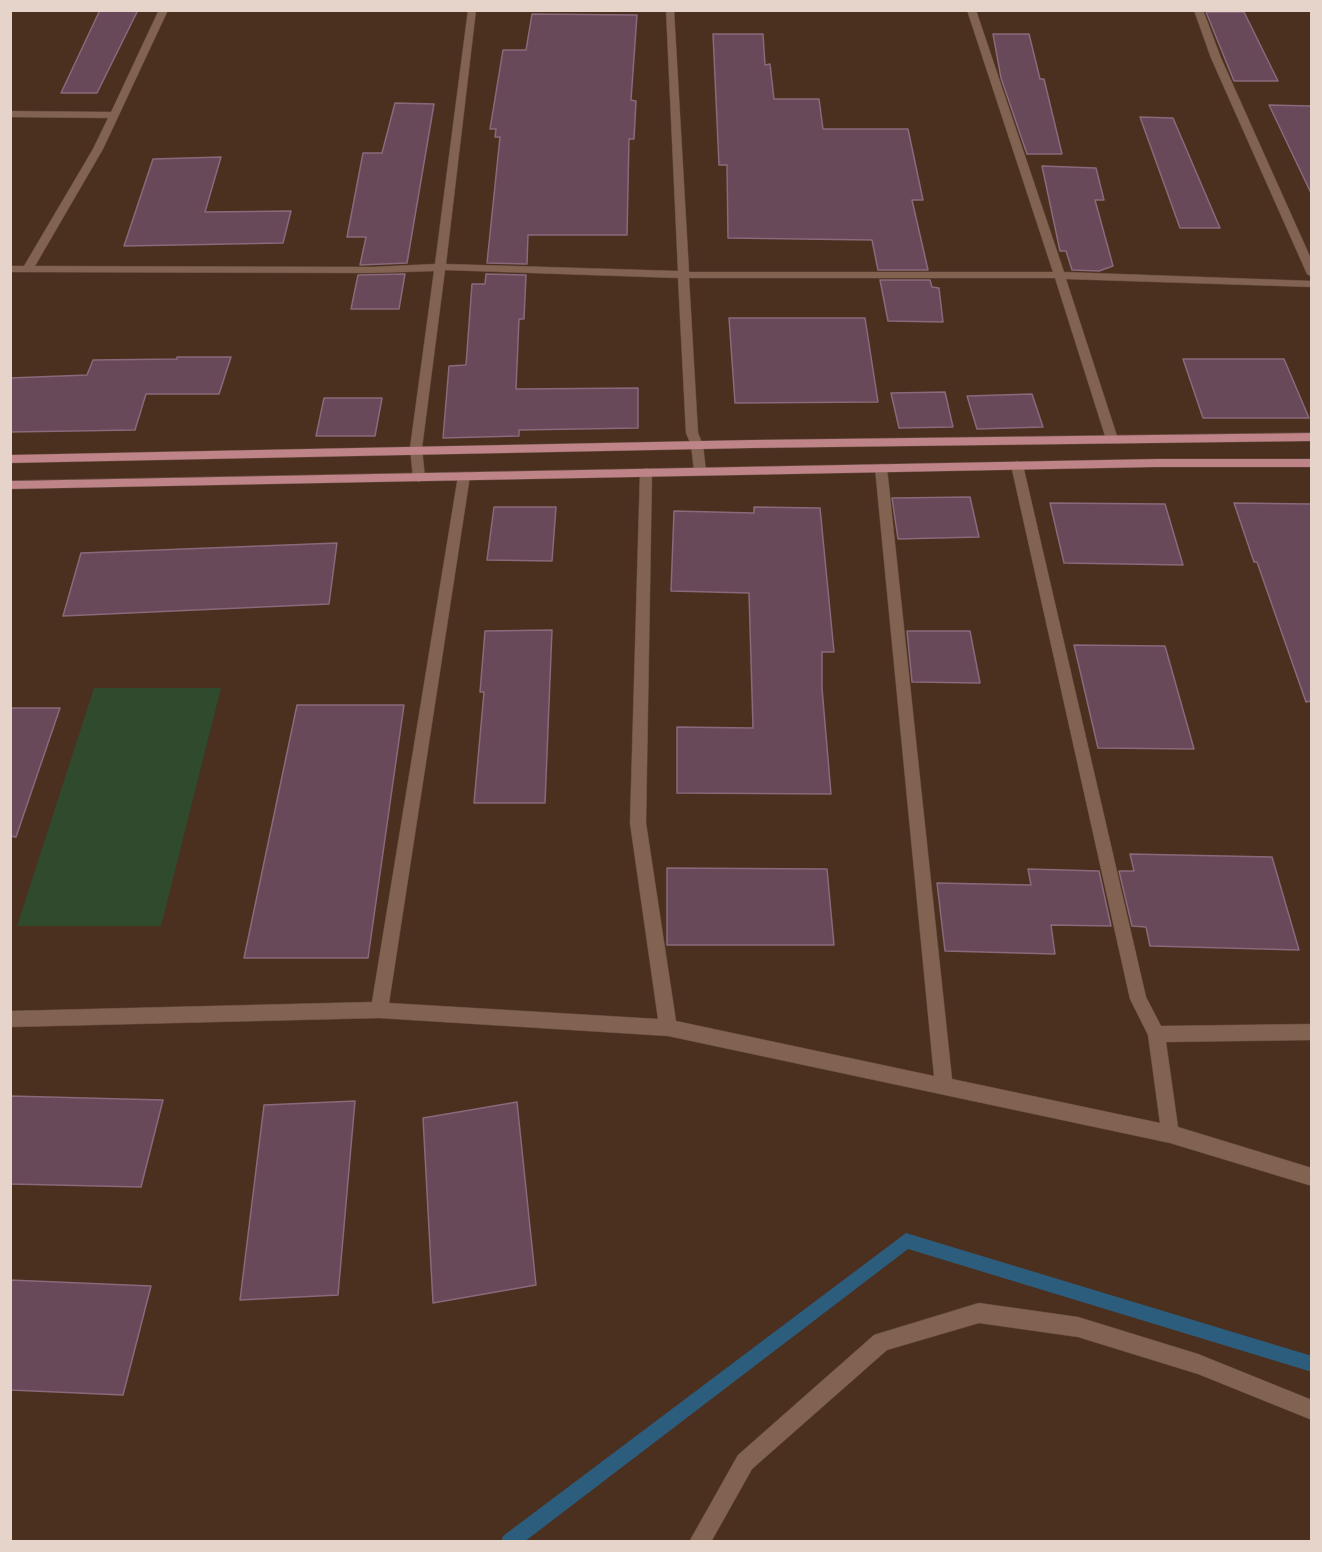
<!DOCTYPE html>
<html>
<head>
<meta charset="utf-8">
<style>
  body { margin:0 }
  #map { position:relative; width:1322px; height:1552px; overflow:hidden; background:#4b2f1f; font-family:"PT Sans Narrow",sans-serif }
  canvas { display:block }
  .frame { position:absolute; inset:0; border:12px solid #e6d4ca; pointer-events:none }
</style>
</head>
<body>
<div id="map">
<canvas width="1322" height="1552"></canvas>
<div class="frame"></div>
</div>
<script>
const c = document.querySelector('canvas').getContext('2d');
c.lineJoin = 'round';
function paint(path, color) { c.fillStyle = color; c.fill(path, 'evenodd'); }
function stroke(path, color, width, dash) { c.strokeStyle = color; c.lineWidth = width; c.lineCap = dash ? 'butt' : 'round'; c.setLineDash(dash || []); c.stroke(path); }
paint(new Path2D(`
  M94,688h127l-60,238h-144z`), '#304a2e');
paint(new Path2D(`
  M906,1233l406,123v16l-404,-123 -384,293h-23l2,-6z`), '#2d5d7d');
const building = new Path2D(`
  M100,10h38l-41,83h-36z
  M1206,12h38l34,69h-44z
  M532,14l105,1 -6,85 5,1 -2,38h-5l-2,96h-99l-1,29 -40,-1 13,-126h-5l1,-8h-6l13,-79h23z
  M713,34h50l2,31 5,-1 4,35h45l4,30h85l15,71h-11l16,70h-50l-6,-30 -144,-2 -1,-73h-8z
  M993,34h36l11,45h4l18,75h-35l-26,-76z
  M395,103l39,1 -27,159 -47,2 6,-28h-19l16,-84h19z
  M1269,105l42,1v87z
  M1140,117l33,1 47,110h-40z
  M221,157l-16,55 86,-1 -8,32 -159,3 29,-87z
  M1042,166l54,2 8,32h-9l18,66 -14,5 -27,-1 -6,-19h-6z
  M405,274l-6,35h-48l7,-34z
  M486,274l40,1 -2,44h-5l-3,70 122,-1v40l-119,2v6l-76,2 6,-72 17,-1 6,-81h13z
  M880,280h50l2,7 7,1 4,34 -55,-1z
  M729,318h136l13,84 -143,1z
  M177,357h54l-12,37h-73l-11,36 -125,2v-54l77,-3 6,-15 84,-1z
  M1183,359h101l25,59h-106z
  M945,392l8,35 -54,1 -8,-35z
  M1032,394l11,33 -66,2 -10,-33z
  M324,398h58l-7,38h-59z
  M970,497l9,40 -81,2 -6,-41z
  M1050,503l115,1 18,61 -119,-2z
  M1234,503l77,1v197l-5,1 -49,-140h-3z
  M494,507h62l-4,54 -65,-1z
  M754,507l66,1 14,144h-12v36l9,106 -154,-1v-66l76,1 -4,-135 -78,-2 3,-80 80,2z
  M337,543l-8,61 -266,12 18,-63z
  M552,630l-7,173h-71l10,-111h-4l5,-61z
  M907,631h63l10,52 -68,-1z
  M1074,645l91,1 29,103 -96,-1z
  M297,705h107l-36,253h-124z
  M10,708h50l-44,129 -6,-1z
  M1130,854l142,3 27,93 -149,-4 -4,-19 -14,-1 -13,-55h15z
  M667,868l160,1 7,76h-167z
  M1028,869l71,2 12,55 -60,-1 4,29 -110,-3 -8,-68 94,2z
  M10,1096l153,4 -22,87 -131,-3z
  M355,1101l-17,194 -98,5 24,-195z
  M517,1102l19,183 -103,18 -10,-185z
  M10,1280l141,6 -28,109 -113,-5z`);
paint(building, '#68495a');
stroke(building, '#8a697b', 1.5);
const minor = new Path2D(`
  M159,10h9l-65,139 -68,117 337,1 63,-3 33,-254h8l-30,254 232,7 -12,-261h8l15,262h364l-86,-262h9l88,262 248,9v6l-246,-8 52,160 -6,4 -6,-4 -51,-161h-366l9,155 5,12 3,26 -6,4 -6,-4 -3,-26 -5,-12 -8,-155 -233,-8 -23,178 3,30 -6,4 -6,-4 -3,-30 24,-177 -62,2 -362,-1v-6h14l69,-117 15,-31 -98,-1v-6l101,1z
  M1194,10h9l18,48 91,203v16l-5,-3 -96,-216z
  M1017,461l6,4 123,532 15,29 151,-2v16l-146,2 12,85 134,41v18l-142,-43 -502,-107 -289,-18 -369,9v-16l362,-9 86,-526 6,-4 6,4 -81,527 269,16 -28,-196 10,-351 6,-4 6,4 -6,351 30,198 258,55 -59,-608 6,-4 6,4 65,611 208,44 -12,-88 -18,-36 -119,-534z
  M979,1303l99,14 120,37 114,46v20l-114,-46 -120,-37 -99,-14 -92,27 -135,119 -41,73h-22l49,-87 136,-120z`);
const major = new Path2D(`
  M1312,433v8l-560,7 -742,15v-8l742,-15z
  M1156,459h156v8h-156l-1146,22v-8z`);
stroke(minor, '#634b3e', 1);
stroke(major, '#634b3e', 1);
paint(minor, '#826251');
paint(major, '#be8488');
</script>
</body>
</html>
